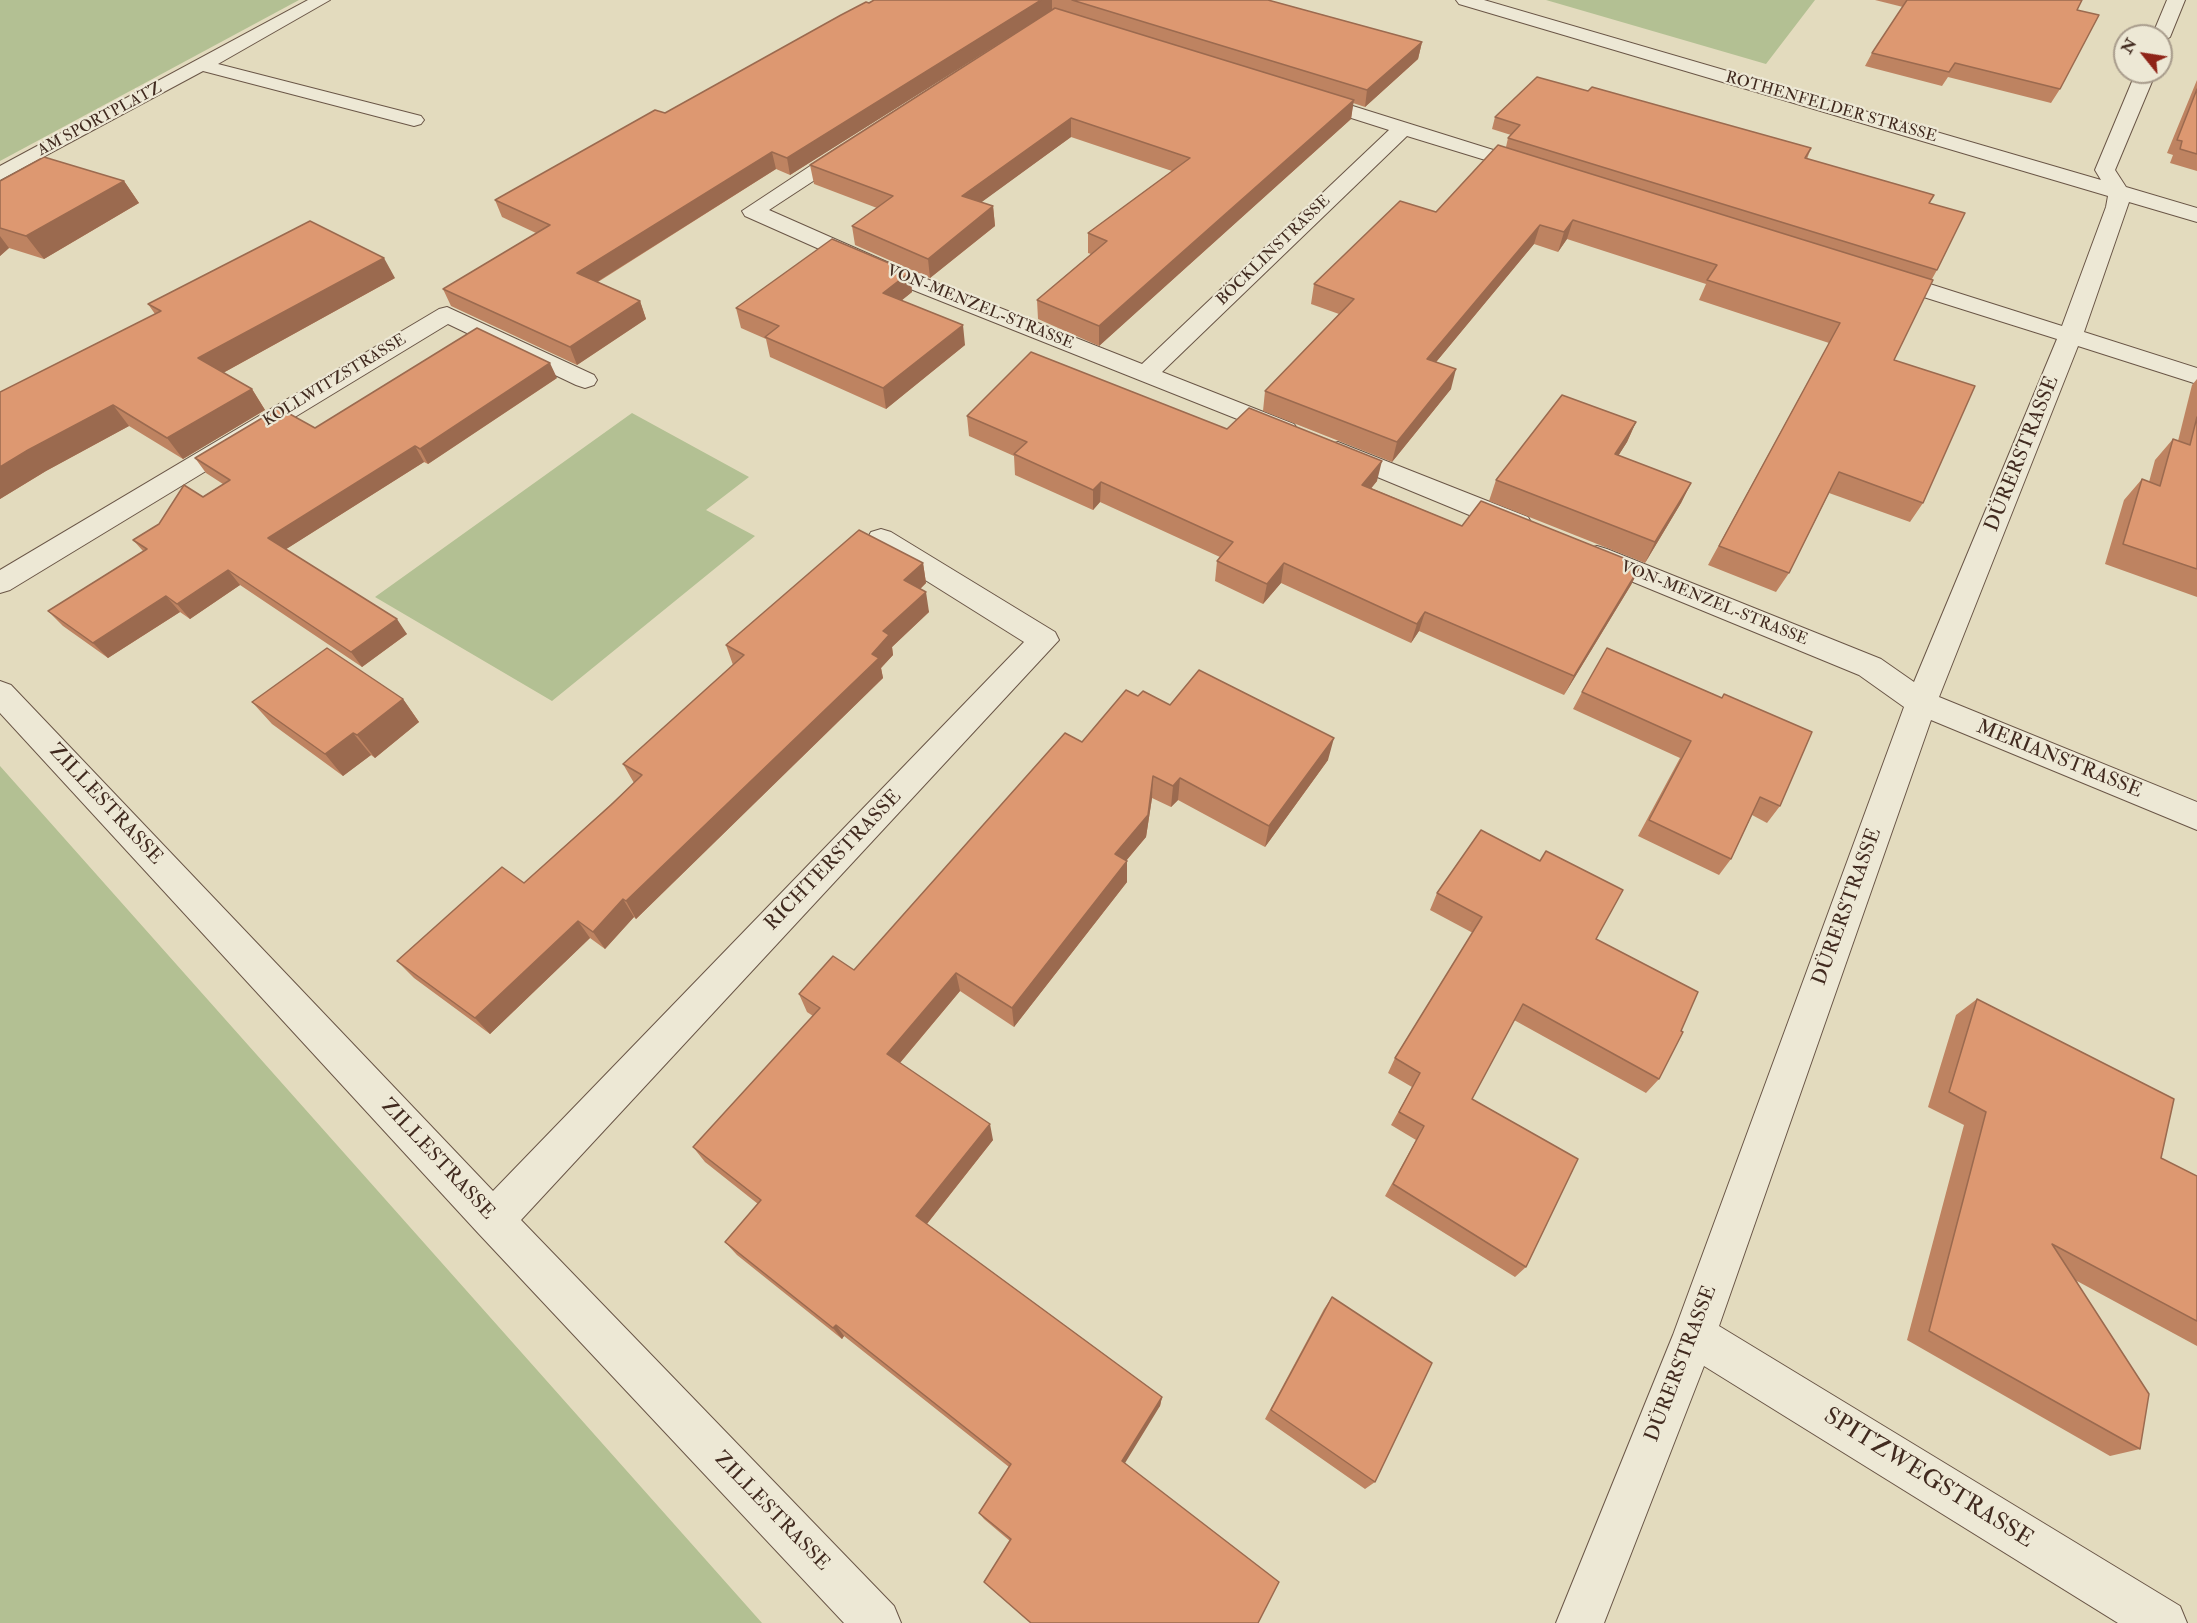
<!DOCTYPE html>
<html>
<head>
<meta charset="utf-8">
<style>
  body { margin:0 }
  #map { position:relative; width:2197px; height:1623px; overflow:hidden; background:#e3dbbe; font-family:"IM FELL Double Pica",serif }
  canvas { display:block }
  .north { position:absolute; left:2113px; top:24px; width:60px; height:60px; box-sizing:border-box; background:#ede8d5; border:2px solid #a89c8c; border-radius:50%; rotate:300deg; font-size:16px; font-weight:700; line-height:24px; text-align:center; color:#412a1f }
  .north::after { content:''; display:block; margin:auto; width:21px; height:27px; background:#8f2418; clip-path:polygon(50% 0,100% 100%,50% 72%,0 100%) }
</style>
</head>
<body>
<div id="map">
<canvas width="2197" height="1623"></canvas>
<div class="north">N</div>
</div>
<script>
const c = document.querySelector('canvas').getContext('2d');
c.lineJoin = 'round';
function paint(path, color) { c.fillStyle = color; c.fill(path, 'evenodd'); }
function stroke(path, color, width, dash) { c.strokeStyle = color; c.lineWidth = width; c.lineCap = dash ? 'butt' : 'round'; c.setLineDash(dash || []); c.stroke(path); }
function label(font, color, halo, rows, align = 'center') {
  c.font = font + ' "IM FELL Double Pica",serif'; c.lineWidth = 4.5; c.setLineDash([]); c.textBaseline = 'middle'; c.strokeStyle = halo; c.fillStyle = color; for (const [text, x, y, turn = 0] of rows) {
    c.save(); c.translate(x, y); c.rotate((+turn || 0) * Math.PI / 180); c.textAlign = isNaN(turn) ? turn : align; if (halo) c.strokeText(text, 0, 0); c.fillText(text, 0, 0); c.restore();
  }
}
paint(new Path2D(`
  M0,0h299l-299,161z
  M1546,0h269l-49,64z
  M632,413l117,64 -43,33 49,26 -203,165 -177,-104z
  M0,766l762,857h-762z`), '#b3c093');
const minor = new Path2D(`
  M308,0h22l-112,64 203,52 3,4 -3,4 -7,2 -211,-55 -203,109v-14z
  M1456,0h28l617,180 -6,-10 41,-98h20l-41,98 11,17 71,21v14l-68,-20 -45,130 113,36v16l-119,-38 -139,351 258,105v28l-266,-110 -212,606 461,280 7,17h-69l-414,-257 -100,257h-48l117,-288 231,-628 -45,-32 -272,-112 -4,-7 4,-7 10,-3 10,3 274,110 33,23 143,-343 -181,-57 -3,-5 3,-5h16l170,54 44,-119 2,-11 -649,-192z
  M2167,0h18l-15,37 -9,6v-7h-9z
  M1308,92l230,72 3,4 -3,4 -7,2 -124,-38 -245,236 132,52 4,6 -4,6 -9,2 -387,-154 -153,-68 -3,-5 100,-66h14l3,4 -3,4 -87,57 145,64 228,90 247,-234 -88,-28 -3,-4z
  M447,307l147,68 3,5 -3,5 -9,3 -9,-3 -128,-61 -438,266 -10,3v-23l439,-261z
  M1338,442l190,75 4,7 -4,7 -10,2 -10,-2 -179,-74 -4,-6 4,-6z
  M881,529l10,3 164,100 4,8 -538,580 373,386 7,17h-57l-365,-389 -479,-521v-32l11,4 482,506 531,-549 -153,-96 -4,-7 4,-7z`);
stroke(minor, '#6a5647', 2);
paint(minor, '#ede8d5');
paint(new Path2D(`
  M874,0h394l154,42 -4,17 -53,48 -12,-4 -2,16 -252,227 -61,-27 -1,-19 54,-46 -3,-1v-20l84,-62 -101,-34 -90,65 12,4 2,20 -65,52 -75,-33 -3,-19 25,-18 -63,-24 -4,-19 242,-155 -262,165 -14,-6 -178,113 42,19 6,18 -69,46 -126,-59 -8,-17 93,-56 -34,-16 -7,-17 170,-87z
  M1875,0h207l-5,10 -17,79 -9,14 -103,-26 -6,9 -77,-20 7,-13 31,-46z
  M2197,80v91l-27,-8 3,-8 -6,-2z
  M1588,91l223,57 -4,11 122,44 8,67 -5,9 -38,81 29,143 -13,19 -81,-29 -40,80 -13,19 -68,-27 121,-222 -130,-43 7,-16 -139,-45 -9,13 -24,-8 -98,118 15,27 -59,73 -129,-51 2,-20 74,-77 -28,-10 3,-20 122,-72 70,-65 2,-9 3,-3 -19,-6 3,-12z
  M0,181h124l15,22 -95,56 -35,-11 -9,8z
  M910,272l2,20 -10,8 63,45 -79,64 -116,-52 -4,-18 -25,-11 -5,-20z
  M395,278l-172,95 29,16 13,21 -82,49 -54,-33 -83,45 -46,28v-107l155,-78 -7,-10z
  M557,378l-129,86 -4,-2 -138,87 121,85 -45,33 -122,-82 -50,34 -10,-7 -72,46 -45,-32 -15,-15 95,-60 -10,-11 90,-56 -17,-11 -11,-15 120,-30z
  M2197,379v218l-92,-33 19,-64 18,-21 7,3 6,-22 18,-21 5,2 14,-56z
  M967,416l260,13 150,52 -6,7 91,38 179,39 -10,20 -67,110 -145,-64 -8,12 -130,-60 -18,21 -48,-23 2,-20 3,-4 -120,-55 -7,8 -78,-35 -1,-19 -45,-20z
  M1636,422l-9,20 -9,14 73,27 -10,20 -36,60 -156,-62 7,-21z
  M923,563l3,20 -6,6 9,23 -37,35 1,8 -12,13 2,10 -247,241 -2,-2 -29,32 -15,-11 -100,96 -76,-56 -17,-17 127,-78 110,-100 -11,-19 110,-99 -7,-20z
  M1582,692l140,6 2,-4 56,112 -13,17 -15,-8 -21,44 -12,16 -81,-39 42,-78 -107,-49z
  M1138,696l32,9 158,55 -63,87 -87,-47 -7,7 -19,-9 -6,39 -20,24h1v21l-113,145 -54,-36 -60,72 93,77 -66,84 235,173 -2,9 -150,135 -26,-22 -5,-6 30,-46 -165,-131 -2,3 -105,-84 -12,-13 33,-38 -53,-42 -12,-15 120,-131 -6,-4 -8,-18 55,-24 228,-228z
  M403,699l16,23 -44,36 -4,-3 -28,21 -71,-52 -20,-22z
  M1437,893l159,46 63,140 -13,14 -132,-73 -42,79 54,168 -11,10 -130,-81 31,-56 -25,-15 21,-38 -24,-14 7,-15 78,-125 -43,-23z
  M1977,999l184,159 36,18v170l-120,-65 63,168 -30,7 -203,-116 57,-215 -36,-18 28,-92z
  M1332,1297l43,185 -10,7 -100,-70 59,-110z`), '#be8361');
paint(new Path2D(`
  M1041,0h11v10l-262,165 -3,-17z
  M1422,42l-4,17 -53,48 2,-17z
  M1354,100l-3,19 -252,227v-20z
  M1071,118v19l-107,78 -2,-19z
  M772,152l4,17 -192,121 -7,-17z
  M124,181l15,22 -95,56 -18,-23z
  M993,206l2,20 -65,52 -2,-19z
  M1573,220l-6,19 -9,13 6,-20z
  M1540,225l-6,19 -112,135 5,-20z
  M0,236l9,12 -9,8z
  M384,258l11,20 -183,101 -14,-21z
  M910,272l2,20 -26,21 -3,-20z
  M640,301l6,18 -69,46 -7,-18z
  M963,325l2,20 -79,64 -3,-21z
  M550,363l7,15 -129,86 -8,-15z
  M1456,369l-5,20 -59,73 5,-20z
  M252,389l13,21 -82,49 -16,-21z
  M113,405l16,21 -83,45 -46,28v-32l28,-17z
  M1636,422l-9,20 -21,33 9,-21z
  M415,446l9,16 -144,91 -12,-15z
  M1382,461l-5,20 -19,24 4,-20z
  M1101,482l-1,20 -7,8v-20z
  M1691,483l-10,20 -36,60 10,-21z
  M923,563l3,20 -18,18 -4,-21z
  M1284,563l-3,20 -18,21 4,-20z
  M1641,565l-10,20 -67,110 10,-19z
  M228,570l12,15 -50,34 -13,-15z
  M926,592l3,20 -37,35 1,8 -12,13 2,10 -247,241 -10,-18 246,-247 11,-23z
  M166,596l14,16 -72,46 -15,-15z
  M1425,612l-6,19 -8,12 6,-19z
  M397,619l10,15 -45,33 -11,-15z
  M403,699l16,23 -44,36 -18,-23z
  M353,733l18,22 -28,21 -18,-22z
  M1334,738l-6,22 -63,87 4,-21z
  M1153,776l-1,22 -6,39 -32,38 1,-21z
  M1180,778l-2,22 -7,7 2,-21z
  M1127,861v21l-113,145 -2,-19z
  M623,899l11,18 -29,32 -12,-17z
  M578,921l12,17 -100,96 -15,-16z
  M956,973l4,18 -67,80 -6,-17z
  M990,1124l3,16 -71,90 -6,-14z
  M836,1325l8,11 -2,3 -9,-11z
  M1162,1397l-2,9 -38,62v-7z`), '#9b6a4f');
const building = new Path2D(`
  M874,0h167l-254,158 -15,-6 -195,121 63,28 -70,46 -127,-58 107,-64 -55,-25 160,-90 10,3 176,-98 25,-13 3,1z
  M1072,0h196l154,42 -55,48z
  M1907,0h175l-5,10 22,5 -39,74 -105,-26 -6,9 -77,-19z
  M1055,8l299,92 -255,226 -62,-26 70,-59 -19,-8 102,-75 -119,-40 -109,78 31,10 -65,53 -76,-33 41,-30 -83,-31z
  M1537,77l51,14 4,-4 219,61 -6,10 129,37 -5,8 36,10 -28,57 -429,-132 12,-13 -25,-8z
  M2197,89v65l-17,-5 2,-8 -5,-1z
  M1498,145l435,135 -39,80 81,26 -52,117 -84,-31 -50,101 -70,-27 121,-223 -133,-43 10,-15 -144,-45 -9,12 -24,-7 -113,134 29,10 -59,73 -132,-51 89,-92 -40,-15 86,-83 36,11z
  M44,157l80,24 -98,55 -26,-8v-47z
  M310,221l74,37 -186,100 54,31 -85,49 -54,-33 -85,45 -28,17v-75l161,-81 -13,-7z
  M832,239l78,33 -27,21 80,32 -80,63 -118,-51 14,-11 -43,-18z
  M477,328l73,35 -130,86 -5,-3 -147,92 129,81 -46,33 -123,-82 -51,34 -11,-8 -73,47 -45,-32 99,-62 -14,-9 26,-16 25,-39 19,12 27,-17 -35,-22 84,-50 36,20z
  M1031,352l196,77 22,-21 133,53 -20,24 100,41 19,-25 160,64 -67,111 -149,-64 -8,12 -133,-61 -17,21 -50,-23 16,-19 -132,-60 -8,8 -79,-36 13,-12 -60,-26z
  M1562,395l74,27 -21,32 76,29 -36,59 -159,-62z
  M2197,417v152l-74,-25 19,-65 18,7 13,-47 17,6z
  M859,530l64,33 -19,17 22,12 -43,39 6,4 -17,19 7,4 -253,243 -3,-2 -30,33 -15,-11 -103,97 -78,-57 105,-94 22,16 87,-78 31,-30 -19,-11 121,-109 -18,-10z
  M327,648l76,51 -46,36 -4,-2 -28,21 -73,-52z
  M1607,648l115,50 2,-4 88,38 -32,74 -20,-9 -29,62 -82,-39 42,-79 -109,-49z
  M1199,670l135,68 -65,88 -89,-48 -7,8 -20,-10 -5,39 -33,39 12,7 -115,147 -56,-35 -69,81 103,70 -74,92 246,181 -40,64 157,121 -21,41h-227l-47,-41 27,-43 -32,-26 32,-49 -175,-139 -3,3 -108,-86 36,-42 -68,-53 127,-139 -21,-14 34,-38 21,14 211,-237 17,9 44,-52 12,6 5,-5 27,14z
  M1481,830l59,31 6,-10 77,39 -27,49 102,53 -17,39 2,1 -24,47 -136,-75 -51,95 106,60 -52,108 -133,-83 31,-58 -25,-14 21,-39 -25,-15 87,-141 -45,-24z
  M1977,999l197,100 -13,59 36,18v145l-145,-77 97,150 -9,55 -211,-118 57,-219 -37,-20z
  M1332,1297l100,66 -57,119 -104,-72z`);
paint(building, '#dd9871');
stroke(building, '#9b6a4f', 1.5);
label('16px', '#412a1f', '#ede8d5', [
  ["ROTHENFELDER STRASSE",1831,108,16],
  ["AM SPORTPLATZ",100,120,-28],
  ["BÖCKLINSTRASSE",1274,251,-44],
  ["VON-MENZEL-STRASSE",980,308,22],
  ["KOLLWITZSTRASSE",335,381,-31],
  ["VON-MENZEL-STRASSE",1714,604,22]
]);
label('20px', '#412a1f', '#ede8d5', [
  ["DÜRERSTRASSE",2023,454,-68],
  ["MERIANSTRASSE",2059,760,22],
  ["ZILLESTRASSE",105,805,47],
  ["RICHTERSTRASSE",834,861,-46],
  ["DÜRERSTRASSE",1848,907,-70],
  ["ZILLESTRASSE",437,1160,47],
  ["DÜRERSTRASSE",1682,1364,-69],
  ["ZILLESTRASSE",771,1512,46]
]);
label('24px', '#412a1f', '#ede8d5', [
  ["SPITZWEGSTRASSE",1928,1479,32]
]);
</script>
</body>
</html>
